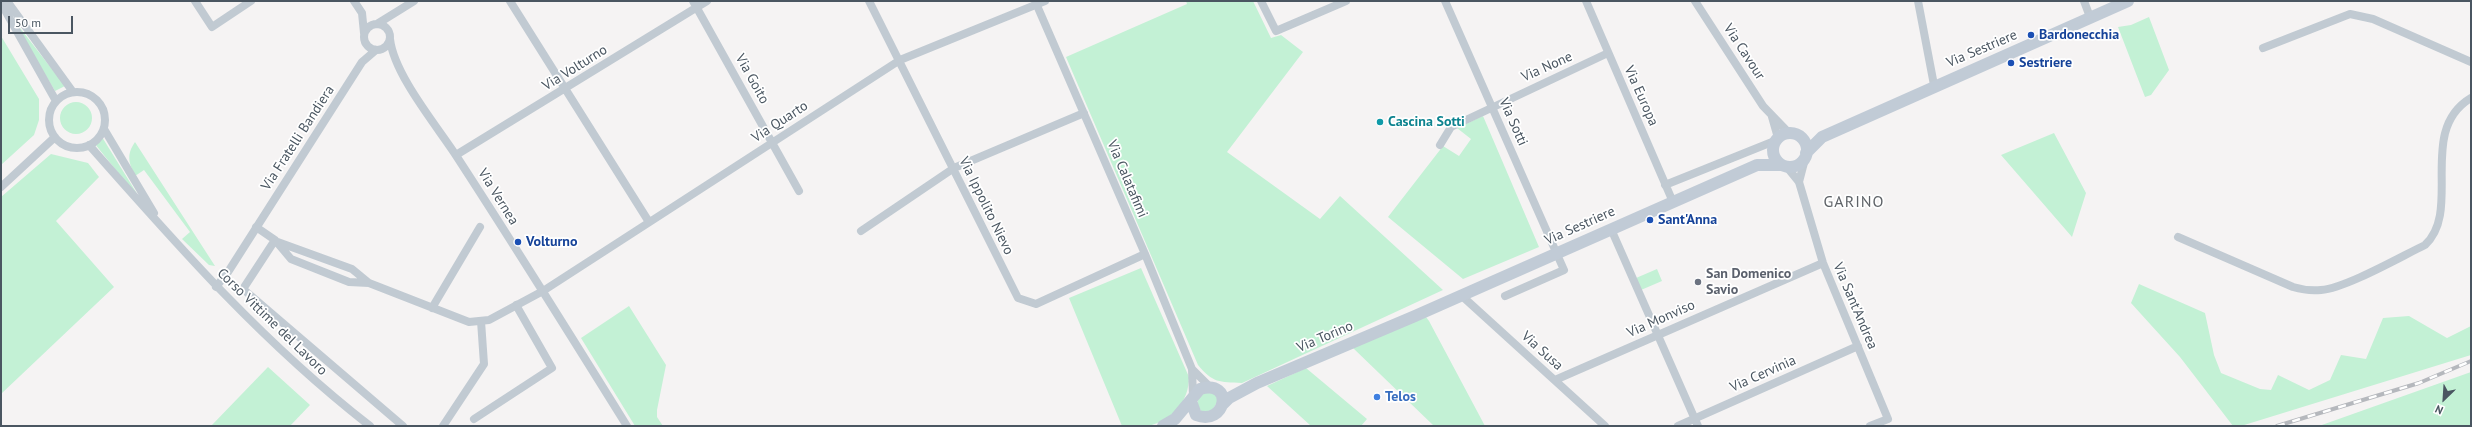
<!DOCTYPE html>
<html>
<head>
<meta charset="utf-8">
<style>
  body { margin:0 }
  #map { position:relative; width:2472px; height:427px; overflow:hidden; background:#f5f3f3; font-family:"PT Sans",sans-serif }
  canvas { display:block }
  .frame { position:absolute; inset:0; border:2px solid #4a5661; pointer-events:none }
  .north { position:absolute; left:2424px; top:379px; width:40px; height:40px; -webkit-text-stroke:3px #fff; paint-order:stroke; rotate:205deg; font-size:11px; font-weight:700; line-height:16px; text-align:center; color:#4a5661 }
  .north::after { content:''; display:block; margin:auto; width:14px; height:18px; background:#4a5661; clip-path:polygon(50% 0,100% 100%,50% 72%,0 100%) }
  .scale { position:absolute; left:8px; top:16px; width:65px; height:18px; box-sizing:border-box; border:2px solid #4a5661; border-top:0; padding-left:5px; font-size:12px; line-height:14px; white-space:nowrap; color:#4a5661; -webkit-text-stroke:3px #fff; paint-order:stroke }
</style>
</head>
<body>
<div id="map">
<canvas width="2472" height="427"></canvas>
<div class="frame"></div>
<div class="north">N</div>
<div class="scale">50 m</div>
</div>
<script>
const c = document.querySelector('canvas').getContext('2d');
c.lineJoin = 'round';
function paint(path, color) { c.fillStyle = color; c.fill(path, 'evenodd'); }
function stroke(path, color, width, dash) { c.strokeStyle = color; c.lineWidth = width; c.lineCap = dash ? 'butt' : 'round'; c.setLineDash(dash || []); c.stroke(path); }
function label(font, color, halo, rows, align = 'center') {
  c.font = font + ' "PT Sans",sans-serif'; c.lineWidth = 3.5; c.setLineDash([]); c.textBaseline = 'middle'; c.strokeStyle = halo; c.fillStyle = color; for (const [text, x, y, turn = 0] of rows) {
    c.save(); c.translate(x, y); c.rotate((+turn || 0) * Math.PI / 180); c.textAlign = isNaN(turn) ? turn : align; if (halo) c.strokeText(text, 0, 0); c.fillText(text, 0, 0); c.restore();
  }
}
paint(new Path2D(`
  M1186,1h67l18,37 10,-3 22,17 -76,100 93,67 20,-23 103,94 -201,93c-23,-1 -29,0 -44,-18l-132,-308 121,-53z
  M10,15l55,71 -10,5z
  M2149,17l20,53 -18,25 -6,2 -27,-70 13,-2z
  M1,36l38,63v21l-5,15 -33,30z
  M60 118a16 16 0 1 1 32 0a16 16 0 1 1-32 0Z
  M1483,116l56,131 -76,32 -75,-62 55,-71 16,10 12,-17 -14,-11z
  M2054,133l32,60 -14,44 -71,-82z
  M102,137l42,68 -49,-61z
  M135,142l80,124 -6,-1 -27,-26 8,-7 -46,-62 -9,6c-6,-13 -9,-21 0,-34z
  M51,154l37,9 11,14 -43,44 58,66 -113,107v-197z
  M1141,268l48,109c0,24 -16,43 -41,49 -8,1 -18,0 -26,0l-53,-128z
  M1657,269l5,12 -21,9 -5,-12z
  M2139,284l66,29 9,42 7,18 39,16 11,1 7,-15 31,15 21,-10 11,-25 25,4 17,-41 26,-2 38,22 24,-12v29l-230,71h-8l-53,-69 -49,-54z
  M629,306l37,59 -9,45v7l6,9h-28l-54,-88z
  M1426,317l3,4 56,105h-51l-81,-78z
  M268,367l42,38 -20,21h-79z
  M1306,368l61,51 -6,7h-50l-44,-40z
  M2471,372v54h-152z
  M1203,392l12,2 3,7 -7,11 -10,-1c-5,-8 -4,-12 2,-19z`), '#c3f1d5');
stroke(new Path2D(`
  M7,1l66,91
  M195,1l17,26 39,-26
  M354,1l8,12 2,20
  M510,1l139,221
  M693,1l106,190
  M869,1l149,297 18,6 109,-50
  M1035,1l110,253 47,115 1,27
  M1261,1l15,30 70,-30
  M1445,1l119,269 -59,26
  M1586,1l87,201
  M1695,1l68,105 27,28
  M1918,1l16,84
  M2084,1l6,16
  M1,3l55,98
  M364 37a13 13 0 1 1 26 0a13 13 0 1 1-26 0Z
  M377,24l37,-23
  M390,39c4,36 47,87 67,118 58,89 114,179 170,269
  M2263,48l87,-34 23,5 98,43
  M49 120a28 28 0 1 1 56 0a28 28 0 1 1-56 0Z
  M1772,117l6,21
  M104,129l50,84
  M89,145c90,102 173,197 281,281
  M1440,145l11,-18 157,-74
  M456,155l251,-154
  M1786,166l13,16 24,81 65,156 -18,7
  M1799,182l7,-27
  M1665,185l112,-45
  M1,187l54,-50
  M256,227l19,13 16,19 58,23 20,1 100,39 20,-2 54,-29 357,-231 145,-59
  M1611,229l87,197
  M861,231l93,-63 130,-55
  M2178,237l115,50c10,3 18,4 28,3 25,-2 79,-33 104,-45 38,-35 -9,-114 46,-147
  M275,240l-32,49 160,137
  M275,241l77,28 17,14
  M216,287l12,-15 134,-210 14,-12
  M1462,296l143,130
  M432,308l48,-81
  M1192,369l19,19
  M1555,380l268,-117
  M474,419l78,-51 -36,-63
  M443,426l41,-62 -3,-43
  M1678,426l180,-80`), '#c1cad2', 8);
stroke(new Path2D(`
  M1773 150a17 17 0 1 1 34 0a17 17 0 1 1-34 0Z
  M1806,153l16,-16 306,-136
  M1223,404l6,-6 28,-15 158,-67 342,-151h25
  M1163,426l12,-7 25,-30c35,-10 26,38 -4,26l-5,-14`), '#c1cbd6', 12);
const rail = new Path2D(`
  M2277,426l142,-43 52,-22`);
stroke(rail, '#b5b8bd', 4);
stroke(rail, '#fff', 2.5, [8]);
for (const [x, y, r, color] of [
  [2031,35,4,"#1a4fb4"],
  [2011,63,4,"#1a4fb4"],
  [1380,122,4,"#0f9aa8"],
  [1650,220,4,"#1a4fb4"],
  [518,242,4,"#1a4fb4"],
  [1698,282,4,"#6b7280"],
  [1377,397,4,"#3f7fe0"]
]) { const dot = new Path2D(); dot.arc(x, y, r, 0, 2 * Math.PI); c.fillStyle = color; c.fill(dot); stroke(dot, '#fff', 1.5); }
label('bold 14px', '#164399', '#fff', [
  ["Bardonecchia",2039,35],
  ["Sestriere",2019,63],
  ["Sant'Anna",1658,220],
  ["Volturno",526,242]
], 'left');
label('14px', '#4a5661', '#fff', [
  ["Via Sestriere",1982,49,-23],
  ["Via Cavour",1744,52,57],
  ["Via None",1547,67,-24],
  ["Via Volturno",575,68,-32],
  ["Via Goito",752,79,61],
  ["Via Europa",1641,96,66],
  ["Via Quarto",780,122,-33],
  ["Via Sotti",1513,122,66],
  ["Via Fratelli Bandiera",298,138,-57],
  ["Via Calatafimi",1127,179,67],
  ["Via Vernea",498,197,58],
  ["Via Ippolito Nievo",986,206,64],
  ["Via Sestriere",1580,226,-24],
  ["Via Sant'Andrea",1855,306,67],
  ["Via Monviso",1661,319,-24],
  ["Corso Vittime del Lavoro",272,322,44],
  ["Via Torino",1325,337,-23],
  ["Via Susa",1542,351,42],
  ["Via Cervinia",1763,374,-24]
]);
label('bold 14px', '#0d838f', '#fff', [
  ["Cascina Sotti",1388,122]
], 'left');
label('bold 14px', '#5b616d', '#fff', [
  ["San Domenico",1706,274],
  ["Savio",1706,290]
], 'left');
label('bold 14px', '#366cbe', '#fff', [
  ["Telos",1385,397]
], 'left');
c.letterSpacing = '1px';
label('16px', '#5f6368', '#fff', [
  ["GARINO",1854,202]
]);
c.letterSpacing = '0px';
</script>
</body>
</html>
